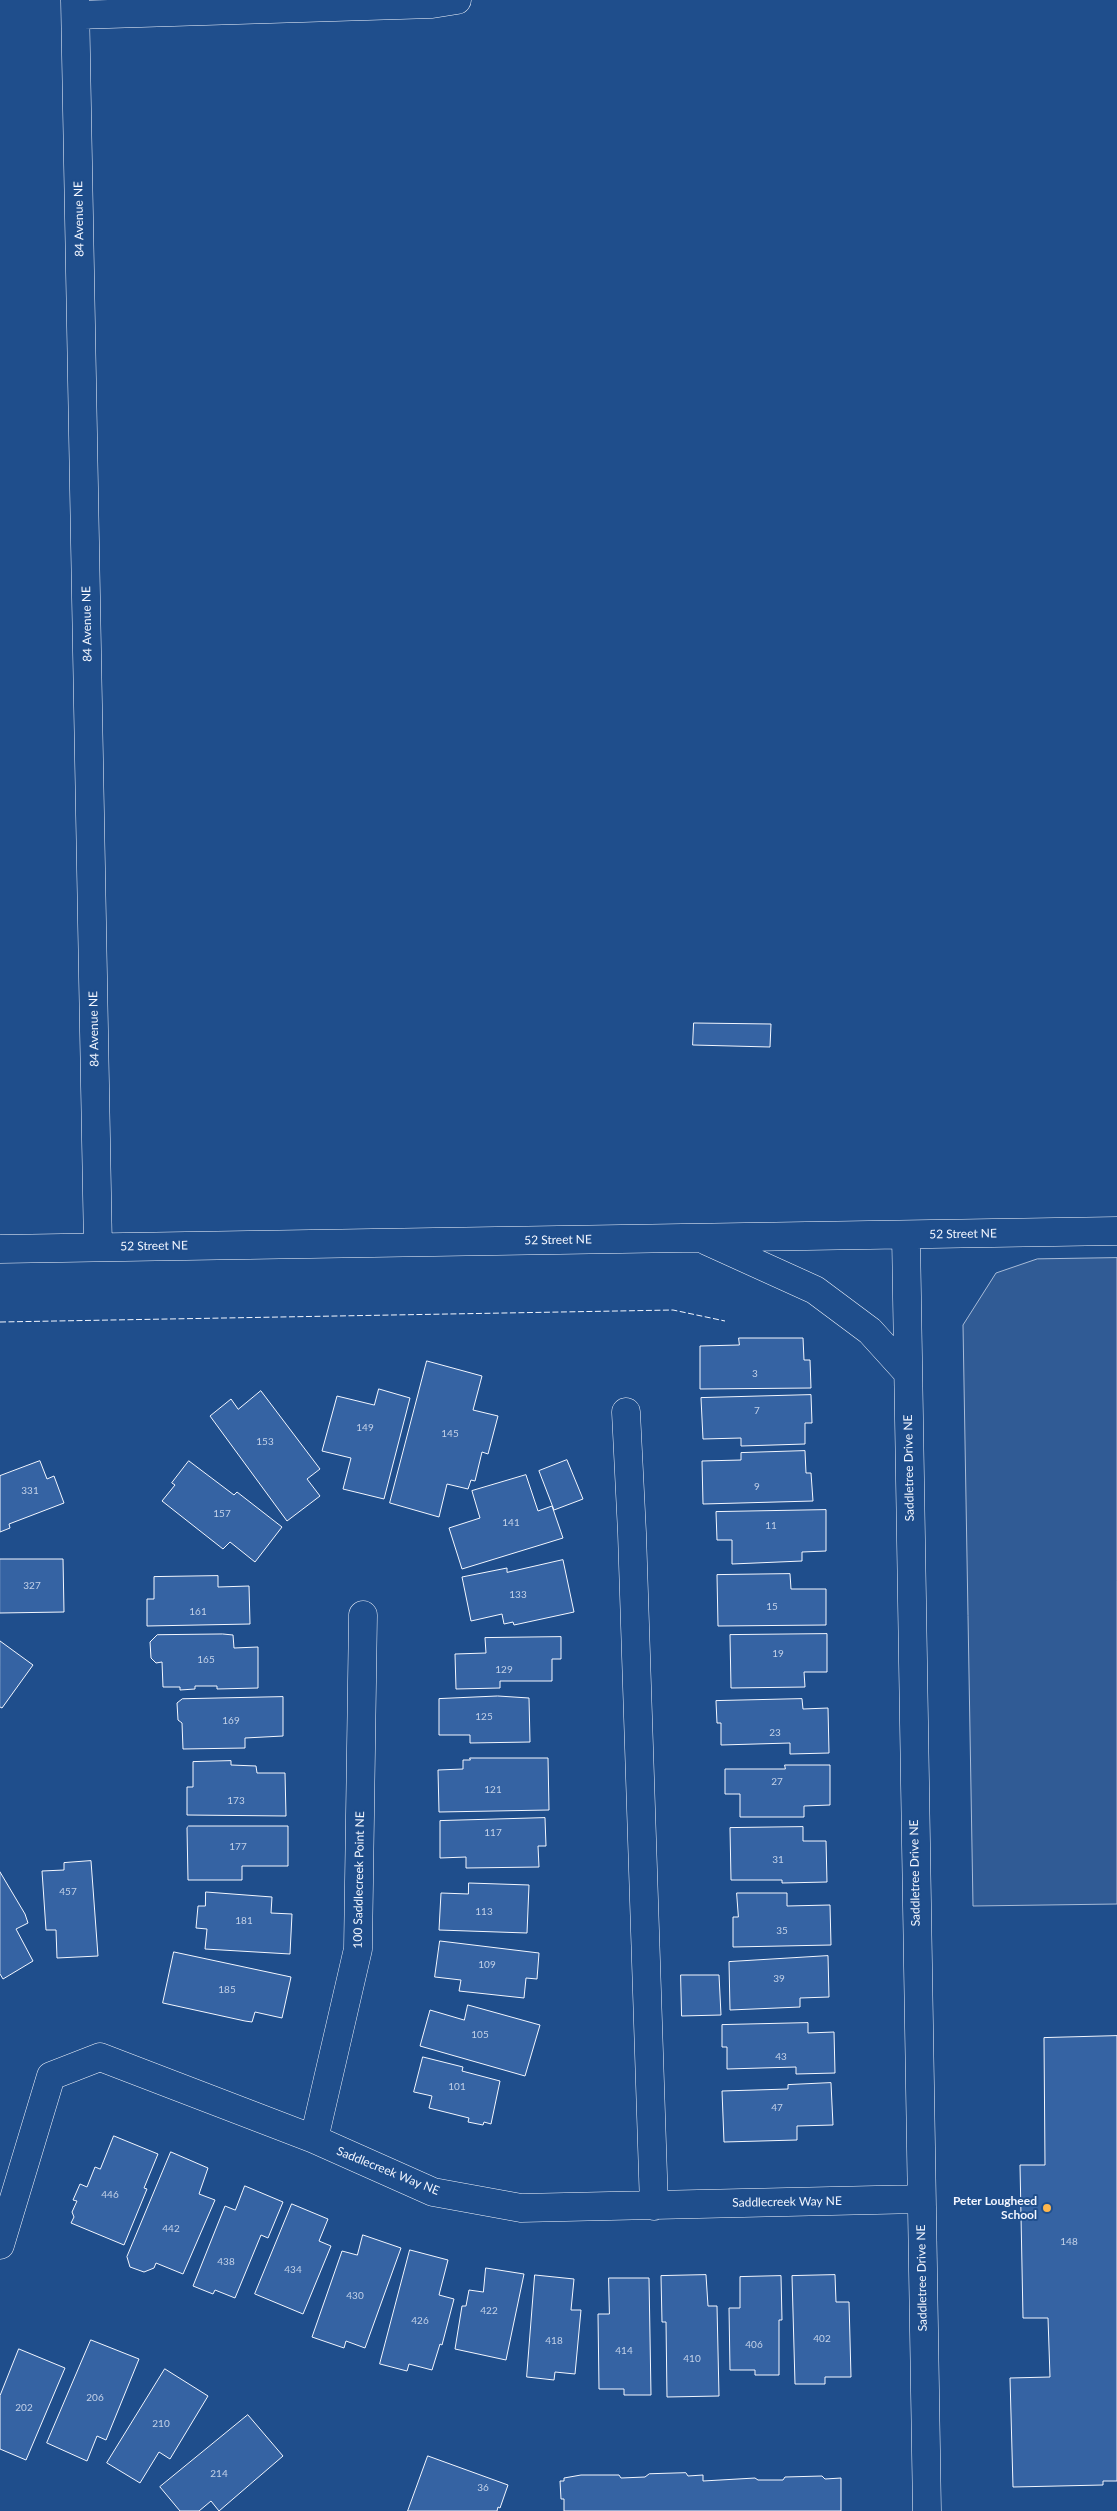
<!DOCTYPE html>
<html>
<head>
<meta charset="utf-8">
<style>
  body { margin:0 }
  canvas { display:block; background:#1f4e8c }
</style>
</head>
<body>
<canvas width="1117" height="2511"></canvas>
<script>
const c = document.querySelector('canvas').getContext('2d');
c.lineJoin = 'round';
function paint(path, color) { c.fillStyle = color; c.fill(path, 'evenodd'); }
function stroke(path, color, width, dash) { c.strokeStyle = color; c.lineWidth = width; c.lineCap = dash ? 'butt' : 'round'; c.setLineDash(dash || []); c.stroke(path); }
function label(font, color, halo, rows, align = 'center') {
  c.font = font + ' Lato,sans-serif'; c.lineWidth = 4; c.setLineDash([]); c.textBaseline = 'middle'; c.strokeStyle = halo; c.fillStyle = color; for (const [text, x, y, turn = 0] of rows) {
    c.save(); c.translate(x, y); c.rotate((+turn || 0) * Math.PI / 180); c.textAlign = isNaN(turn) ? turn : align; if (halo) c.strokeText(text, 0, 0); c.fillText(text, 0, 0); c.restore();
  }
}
const built = new Path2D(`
  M1117,1258v646l-144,2 -10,-581 33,-52 41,-14z`);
paint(built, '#305b95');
stroke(built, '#a8bbd7', 1);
const building = new Path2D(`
  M694,1023l77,1 -1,23 -77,-2z
  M739,1338h64l1,22h6l1,28 -111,1v-43l39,-1z
  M427,1361l55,15 -9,34 25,6 -10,38 -6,-2 -7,29 -4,-1 -3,9 -21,-5 -8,33 -49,-14z
  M379,1389l31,9 -26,101 -41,-10 8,-31 -29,-7 15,-55 37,9z
  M261,1391l59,78 -13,10 13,17 -33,25 -77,-105 21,-17 7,10z
  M811,1395l1,28h-7v21l-64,2v-8l-38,1 -2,-41z
  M805,1451l1,22h5l2,28 -110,3 -1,-43 39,-1v-7z
  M567,1460l16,39 -29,11 -15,-39z
  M40,1461l7,18 7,-3 10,27 -55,21 1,4 -10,4v-56z
  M189,1461l45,34 3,-3 45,35 -27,35 -25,-20 -7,7 -61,-48 13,-16 -3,-2z
  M526,1475l12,36 14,-5 11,32 -101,31 -13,-41 31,-10 -8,-27z
  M826,1510v41l-24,1v9l-70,3v-24h-15l-1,-28z
  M0,1559h63l1,53 -64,1z
  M563,1560l11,52 -60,13 -1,-3 -9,2 -2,-10 -31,7 -9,-44 45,-9v4z
  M790,1574l1,15h35v36l-108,1 -1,-51z
  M218,1576v11l31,-1 1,38 -103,2v-27h7v-22z
  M223,1634l10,1 1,13 24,-1v41l-41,1v-3h-22v3l-15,1v-3h-17l-1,-25 -6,1 -5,-5 -1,-16 7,-7z
  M827,1634v38h-23l1,15 -74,1 -1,-53z
  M561,1637v22h-9v22h-52v7l-44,1 -1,-35 31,-1 -1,-15z
  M0,1641l33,24 -31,43 -2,-1z
  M498,1696l31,2 1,44 -60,1v-8h-31v-36z
  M283,1697v39l-38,2v10l-62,1 -1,-26 -4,-3 -1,-17 5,-4z
  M802,1699l1,10 25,-1 1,45 -39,1v-11l-69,2v-22h-4l-1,-22z
  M470,1758h78l1,52 -110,2 -1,-42 25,-1v-9h7z
  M231,1761v4l25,1 1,7h28l1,43 -99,-1v-28h6v-25z
  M785,1765h45v40l-26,1v11h-64v-23h-15v-25h60z
  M545,1818l1,28h-8l1,21 -73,1v-11l-26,1v-37z
  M189,1826h99v40h-46v14h-54l-1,-52z
  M803,1827v14h23l1,41 -45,1v-3h-51l-1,-52z
  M91,1861l7,95 -41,2 -1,-28h-10l-4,-59 22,-1v-7z
  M0,1872l25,42 3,9 -12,6 17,32 -30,18 -3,-5z
  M469,1883l60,2 -2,48 -88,-3 2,-37 27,1z
  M206,1892l66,5 -1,16 21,1 -2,40 -85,-5 2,-20 -11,-1 2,-22h7z
  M737,1893h50v13l43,-1 1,40 -98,2v-30h5z
  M440,1941l99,12 -2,26 -11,-1 -2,20 -65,-7 2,-11 -26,-3z
  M174,1952l117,25 -9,41 -27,-6 -3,10 -7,-1 -82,-18z
  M828,1956l1,41 -29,1v9l-70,3 -1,-48z
  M681,1975h38l2,40 -39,1z
  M468,2005l72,20 -15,51 -105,-30 10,-36 34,10z
  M808,2023v10l26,-1 1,41 -39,1v-7l-69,2v-22h-5v-22z
  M1117,2036v445h-14v4l-90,2 -3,-109 40,-1 -2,-59h-25l-3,-153h25l-1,-127z
  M423,2057l40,10 -1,4 38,10 -9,43 -7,-2 -1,3 -15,-3 1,-4 -40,-10 3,-12 -18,-4z
  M831,2083l2,42 -36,1v14l-73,2 -2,-51 66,-2v-4z
  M114,2136l44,18 -14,34 3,1 -23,56 -53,-22 3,-6 -2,-5 5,-11 -4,-1 7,-16 7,3 8,-20 5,2z
  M171,2152l37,16 -9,26 16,6 -32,74 -27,-11 -2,5 -10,4 -14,-5 -3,-10z
  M245,2186l38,16 -15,36 -7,-3 -26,63 -20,-8 -2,4 -20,-8 32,-80 10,4z
  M292,2204l36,15 -9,22 12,5 -28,68 -48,-20z
  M363,2235l38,13 -36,100 -19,-7 -2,7 -32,-11 30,-86 15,4z
  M410,2250l38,10 -9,35 15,4 -12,46 -2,-1 -8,26 -23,-6 -2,7 -27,-7z
  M486,2268l38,6 -18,86 -51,-11 7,-43h4l3,-16 14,2z
  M535,2275l39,4 -3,31h10l-6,64 -20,-2 -1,8 -27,-3z
  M706,2275l2,31h9l2,90 -52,1 -1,-75h-4l-1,-46z
  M835,2275l1,27h13l2,75h-26v7h-30l-3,-108z
  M781,2276l1,44h-3v55h-24v-5h-25l-1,-62h11v-31z
  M609,2278h40l2,117h-27v-6h-25l-1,-75h11z
  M91,2340l48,19 -33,81 -9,-4 -10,25 -40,-18z
  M19,2349l46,19 -39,92 -26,-11v-53z
  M165,2369l43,27 -38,63 -11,-7 -19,31 -33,-20z
  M248,2415l35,41 -64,55 -8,-10 -12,10h-19l-20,-24z
  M428,2456l80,29 -8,23 -2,-1 -1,4h-89z
  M686,2473l2,3 15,-1v6l52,-3 3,2h25l2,-3 37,-1 3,3 16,-1v33h-277v-12h-3l-1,-18h4v-3l17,-3h38l2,3 24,-1 4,-3z`);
paint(building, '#3563a3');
stroke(building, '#f2f6ff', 1);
const minor = new Path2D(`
  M75,0l23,1247
  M76,15l356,-11 25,-4
  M906,1236l21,1275
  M707,1241l108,49 55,41 38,42
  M0,1249l1117,-18
  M626,1412l6,121 22,673
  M314,2139l44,-190 5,-334
  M0,2245l51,-169 49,-19 214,82 119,53 88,16 399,-9`);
stroke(minor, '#f2f6ff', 29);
stroke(minor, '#1f4e8c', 28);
stroke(new Path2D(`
  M0,1322l673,-12 52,11`), '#f2f6ff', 1, [6, 2.5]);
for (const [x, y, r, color] of [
  [1047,2208,5,"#ffb74d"]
]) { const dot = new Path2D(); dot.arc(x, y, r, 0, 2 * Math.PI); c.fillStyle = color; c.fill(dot); stroke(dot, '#1f4e8c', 2); }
label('10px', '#c3d1e8', null, [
  ["3",755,1374],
  ["7",757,1411],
  ["149",365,1428],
  ["145",450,1434],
  ["153",265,1442],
  ["9",757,1487],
  ["331",30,1491],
  ["157",222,1514],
  ["141",511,1523],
  ["11",771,1526],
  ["327",32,1586],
  ["133",518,1595],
  ["15",772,1607],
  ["161",198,1612],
  ["19",778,1654],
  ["165",206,1660],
  ["129",504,1670],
  ["125",484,1717],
  ["169",231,1721],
  ["23",775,1733],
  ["27",777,1782],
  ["121",493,1790],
  ["173",236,1801],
  ["117",493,1833],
  ["177",238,1847],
  ["31",778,1860],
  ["457",68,1892],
  ["113",484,1912],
  ["181",244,1921],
  ["35",782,1931],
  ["109",487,1965],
  ["39",779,1979],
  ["185",227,1990],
  ["105",480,2035],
  ["43",781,2057],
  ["101",457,2087],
  ["47",777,2108],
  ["446",110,2195],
  ["442",171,2229],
  ["148",1069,2242],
  ["438",226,2262],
  ["434",293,2270],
  ["430",355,2296],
  ["422",489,2311],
  ["426",420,2321],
  ["402",822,2339],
  ["418",554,2341],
  ["406",754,2345],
  ["414",624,2351],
  ["410",692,2359],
  ["206",95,2398],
  ["202",24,2408],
  ["210",161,2424],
  ["214",219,2474],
  ["36",483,2488]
]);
label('12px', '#f2f6ff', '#1f4e8c', [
  ["84 Avenue NE",79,219,-91],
  ["84 Avenue NE",87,624,-91],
  ["84 Avenue NE",94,1029,-91],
  ["52 Street NE",963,1234,-1],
  ["52 Street NE",558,1240,-1],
  ["52 Street NE",154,1246,-1],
  ["Saddletree Drive NE",909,1468,-91],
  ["Saddletree Drive NE",915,1873,-91],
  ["100 Saddlecreek Point NE",359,1880,-89],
  ["Saddlecreek Way NE",388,2171,22],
  ["Saddlecreek Way NE",787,2202,-1],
  ["Saddletree Drive NE",922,2278,-91]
]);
label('bold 12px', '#f2f6ff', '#1f4e8c', [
  ["Peter Lougheed",1037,2201],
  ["School",1037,2215]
], 'right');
</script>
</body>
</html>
